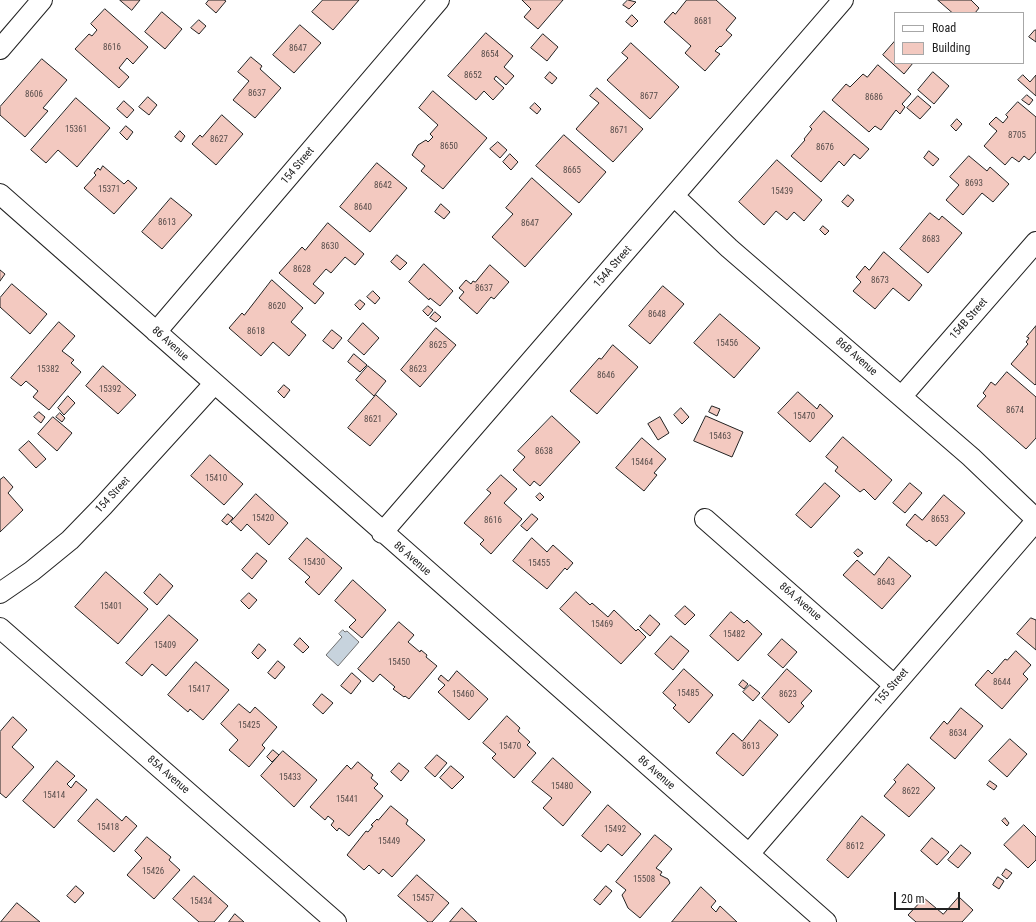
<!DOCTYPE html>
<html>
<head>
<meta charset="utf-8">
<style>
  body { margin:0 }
  #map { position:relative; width:1036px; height:922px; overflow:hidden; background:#fff; font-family:"Roboto Condensed",sans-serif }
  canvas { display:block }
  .legend { position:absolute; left:894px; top:12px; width:130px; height:52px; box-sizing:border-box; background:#fff; border:1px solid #a7a7a7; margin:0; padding:5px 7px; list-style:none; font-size:12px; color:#222 }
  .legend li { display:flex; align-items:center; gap:8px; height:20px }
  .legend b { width:20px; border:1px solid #a7a7a7 }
  .scale { position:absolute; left:894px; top:892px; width:66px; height:18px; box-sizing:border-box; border:2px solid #222; border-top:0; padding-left:5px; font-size:12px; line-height:14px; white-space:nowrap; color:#222; -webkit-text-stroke:3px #fff; paint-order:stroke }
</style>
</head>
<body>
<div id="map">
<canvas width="1036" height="922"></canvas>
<ul class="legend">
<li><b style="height:5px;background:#fff"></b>Road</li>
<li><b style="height:11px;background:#f3c9c0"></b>Building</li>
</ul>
<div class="scale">20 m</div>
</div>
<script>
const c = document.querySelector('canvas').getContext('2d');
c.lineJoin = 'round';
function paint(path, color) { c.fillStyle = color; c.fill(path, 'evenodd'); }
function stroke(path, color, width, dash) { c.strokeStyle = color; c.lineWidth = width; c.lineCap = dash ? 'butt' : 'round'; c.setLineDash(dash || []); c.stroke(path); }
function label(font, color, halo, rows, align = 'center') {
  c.font = font + ' "Roboto Condensed",sans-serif'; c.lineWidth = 3; c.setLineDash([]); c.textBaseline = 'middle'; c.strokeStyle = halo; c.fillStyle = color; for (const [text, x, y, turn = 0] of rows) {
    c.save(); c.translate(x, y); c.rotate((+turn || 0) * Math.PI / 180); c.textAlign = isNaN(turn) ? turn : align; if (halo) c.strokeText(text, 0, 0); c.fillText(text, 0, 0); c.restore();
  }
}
const water = new Path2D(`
  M343,630l2,2 2,-1 12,11 -21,24 -12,-11 16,-18 -3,-3z`);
paint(water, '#c7d3dd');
stroke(water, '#6f6f6f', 1);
const building = new Path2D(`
  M120,0h20l-8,10z
  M209,0h15l2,1 -10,12 -10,-9z
  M323,0h36l-26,30 -21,-18z
  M563,0l-25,29 -14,-12 7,-8 -9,-9z
  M628,0l8,2 -7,7 -6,-4z
  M687,0h29l20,18 -10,12 6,5 -11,12 -1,-1 -5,5 5,3 -15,17 -20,-18 6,-7 -27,-24 9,-10 2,2z
  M938,0h33l8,8 -4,5h-22z
  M105,9l43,38 -15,17 -6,-6 -8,10 10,9 -10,11 -44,-39 14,-15 3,2 5,-6 -6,-6z
  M162,12l20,17 -17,20 -20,-17z
  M632,15l6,6 -6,6 -6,-5z
  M199,20l7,6 -7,8 -8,-6z
  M300,25l21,18 -27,30 -21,-18z
  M1035,30h1v12l-7,-5z
  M486,33l27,23 -9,11 10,9 -8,9 -10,-9 -2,3 10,9 -11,12 -9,-9 -8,9 -28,-24z
  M543,34l15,13 -11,14 -16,-13z
  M895,41v22h18l-9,11 -21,-19z
  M631,43l48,44 -29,32 -43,-39 21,-22 -6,-5z
  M251,57l11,9 -2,3 21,19 -26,30 -22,-18 16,-19 -11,-9z
  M42,59l25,21 -24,28 5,3 -23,26 -25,-22v-8z
  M878,65l33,29 -9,10 3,3 -5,7 -4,-4 -15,20 -6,-4 -6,6 -37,-32 14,-16 4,3 13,-13 4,3z
  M550,72l7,6 -5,6 -7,-6z
  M933,72l16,14 -15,18 -16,-14z
  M1023,75l7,7 6,-7v21l-18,-16z
  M597,88l46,41 -30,33 -37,-33 23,-26 -9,-7z
  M433,91l54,47 -44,51 -22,-18 4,-5 -13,-11 6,-10 8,-5 2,2 5,-5 -3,-3 8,-9 -19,-17z
  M1027,95l6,5 -4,5 -7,-5z
  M918,96l13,11 -11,12 -13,-11z
  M148,97l9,8 -8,10 -10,-8z
  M76,98l34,30 -33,39 -19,-17 -12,13 -15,-13z
  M124,101l10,9 -7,8 -10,-9z
  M1018,102l18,15v35l-7,8 -5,-4 -5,6 -7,-5 -7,8 -21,-19 13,-15 -8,-7 7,-7 7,6 5,-6 -2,-2z
  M535,103l6,6 -4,5 -7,-6z
  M824,111l45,38 -9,10 -6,-5 -10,12 -5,-5 -18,21 -30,-26 14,-16 -1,-1 8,-10 -2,-2z
  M222,115l21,19 -27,31 -24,-21 8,-9 2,2z
  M957,119l5,5 -6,7 -5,-5z
  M126,126l7,6 -6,8 -7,-7z
  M180,131l5,5 -4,6 -6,-5z
  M564,135l42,37 -27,31 -43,-37z
  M498,142l9,8 -7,8 -10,-9z
  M929,151l10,8 -6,7 -9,-8z
  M510,154l8,8 -7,8 -8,-8z
  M969,156l18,15 3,-4 19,17 -16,18 -11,-9 -19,22 -17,-15 13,-15 -9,-8z
  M777,160l45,40 -18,21 -10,-9 -7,8 -11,-9 -12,14 -25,-23z
  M377,163l30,25 -37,44 -30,-25z
  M103,166l21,18 4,-4 9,8 -23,26 -30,-26 12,-13 -2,-2 4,-5 2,2z
  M532,178l40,36 -47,53 -33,-30 21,-23 -7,-6z
  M848,195l6,5 -6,7 -6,-5z
  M171,198l21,17 -30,34 -20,-17z
  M441,204l9,8 -6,7 -9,-7z
  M930,213l9,7 3,-4 20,17 -34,40 -28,-24z
  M328,223l36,31 -9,11 -10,-8 -14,16 -5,-4 -13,15 11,9 -9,11 -36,-31 23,-26 3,3z
  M823,226l6,5 -4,4 -5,-5z
  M884,252l38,33 -13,16 -16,-13 -18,21 -22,-18 8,-9 -5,-5 9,-11 4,4z
  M397,255l10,8 -7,7 -9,-8z
  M424,264l29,27 -13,15 -10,-8 -1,2 -20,-18z
  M490,265l19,17 -15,17 -3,-2 -14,17 -18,-16 5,-6 -5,-4 7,-8 5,4 2,-3 2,1z
  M0,270l5,4 -5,7z
  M272,280l31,28 -12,14 15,13 -17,21 -16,-14 -12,14 -32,-28 13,-15 2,2z
  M12,284l35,30 -17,20 -30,-27v-9z
  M663,286l21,18 -34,40 -21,-18z
  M373,291l7,7 -5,6 -8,-7z
  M360,300l5,4 -5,6 -5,-5z
  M428,306l5,4 -5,6 -5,-5z
  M435,312l6,5 -5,5 -6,-4z
  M720,314l40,34 -26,30 -40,-35z
  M59,322l16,14 -13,15 12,9 -3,3 10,9 -32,38 -16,-13 5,-6 -12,-10 -5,5 -10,-8z
  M363,323l16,15 -15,17 -16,-14z
  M1036,326v58l-1,1 -24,-21 17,-20 -2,-2 3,-4 -2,-1z
  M436,328l20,17 -36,42 -19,-17z
  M332,330l10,8 -9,11 -10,-8z
  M613,345l25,22 -41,47 -27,-23 29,-33 2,1z
  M354,354l13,11 -7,7 -12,-10z
  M103,366l33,29 -18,19 -32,-28z
  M368,366l18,15 -12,15 -18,-16z
  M1007,372l29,25v41l-10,11 -49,-43 9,-10 -3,-3 8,-11 4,3z
  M284,385l6,5 -6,8 -6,-6z
  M798,392l19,17 3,-5 13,12 -23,26 -32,-29z
  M376,395l21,19 -27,32 -22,-18z
  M68,396l7,7 -11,12 -6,-7z
  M712,406l8,3 -3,7 -8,-4z
  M681,408l8,9 -7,7 -8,-9z
  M39,412l6,5 -4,6 -7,-6z
  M60,413l5,5 -3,4 -6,-5z
  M552,416l28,26 -40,44 -6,-5 -4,5 -17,-16 12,-13 -7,-6z
  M706,416l37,16 -11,25 -38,-16z
  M53,417l19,16 -15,18 -19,-17z
  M660,417l9,16 -11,7 -10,-16z
  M843,437l49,43 -17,20 -11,-11 -4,3 -25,-21 3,-4 -12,-10z
  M642,438l24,21 -12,14 3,2 -13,16 -28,-23z
  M29,441l17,18 -10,9 -17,-18z
  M210,455l33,29 -19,21 -33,-29z
  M501,475l16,14 -13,14 18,16 -31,35 -11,-10 4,-4 -20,-17 27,-30 -4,-3z
  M4,477l9,10 -5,6 15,17 -23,22v-52z
  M825,483l15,13 -29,32 -15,-13z
  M910,483l12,10 -17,20 -12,-10z
  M540,493l4,4 -4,4 -4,-4z
  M256,494l32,29 -19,22 -22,-21 -6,7 -10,-9z
  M944,495l21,18 -29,33 -7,-6 -2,2 -21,-17 9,-11 7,6z
  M228,514l5,4 -6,7 -5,-4z
  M532,514l6,5 -11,12 -6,-5z
  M307,538l35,30 -23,27 -14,-13 5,-5 -21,-18z
  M532,538l15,14 6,-7 20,18 -6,7 -2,-2 -18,21 -34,-28z
  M858,549l5,4 -5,4 -4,-4z
  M257,553l10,8 -15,18 -10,-9z
  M889,557l22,19 -29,33 -39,-34 14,-15 17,15z
  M106,572l42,37 -30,35 -43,-37z
  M160,574l13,12 -16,19 -13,-12z
  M353,580l33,30 -24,28 -13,-11 7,-7 -21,-19z
  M576,592l14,13 2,-2 16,14 6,-7 22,21 2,-2 8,8 -25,27 -61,-55z
  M249,593l8,7 -8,9 -8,-8z
  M685,606l10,9 -10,10 -10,-9z
  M731,612l13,11 3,-3 15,14 -24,27 -28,-25z
  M169,615l29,25 -32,36 -14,-12 -10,12 -16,-13z
  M650,615l10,9 -10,12 -10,-9z
  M1031,618l5,2v30l-19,-16z
  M399,622l15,13 -6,7 12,10 1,-2 6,5 -1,2 11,9 -28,33 -4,-3 -1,1 -11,-8 2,-2 -15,-13 -7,8 -15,-13z
  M671,636l18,15 -16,19 -18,-16z
  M300,638l9,9 -6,6 -9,-8z
  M782,639l15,13 -14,16 -15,-13z
  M259,644l7,6 -8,9 -6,-6z
  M1016,651l15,14 -8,9 5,5 -26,30 -27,-24 13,-15 4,4 13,-15 2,1z
  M278,661l7,6 -10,12 -7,-6z
  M196,662l33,28 -26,30 -13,-11 -2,3 -20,-17z
  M684,669l29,26 -24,28 -16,-15 3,-3 -13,-12z
  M787,669l25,22 -11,12 3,3 -15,17 -27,-25z
  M457,671l31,28 -19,21 -31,-28 7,-7 -7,-6 3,-4 7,6z
  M352,673l9,8 -10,13 -10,-8z
  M743,680l5,4 -4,5 -5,-4z
  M750,685l10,8 -7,8 -10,-9z
  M322,694l11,9 -10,11 -10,-9z
  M239,704l11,9 5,-6 22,20 -15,18 3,3 -16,19 -20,-17 9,-10 -17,-16z
  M961,708l22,18 -28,33 -25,-21 14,-17 3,3z
  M507,716l13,12 -2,3 12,11 -3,3 9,8 -22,25 -22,-20 4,-4 -13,-11z
  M13,717l14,13 -15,17 22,20 -28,31 -6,-5v-61z
  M760,720l18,15 -35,41 -27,-23 17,-20 9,8z
  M1010,739l17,15 -20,23 -18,-16z
  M273,750l6,5 -7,7 -5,-5z
  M283,751l34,29 -23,27 -33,-31z
  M437,755l10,8 -12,14 -10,-9z
  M553,758l38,34 -28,34 -20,-18 9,-10 -20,-16z
  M57,761l18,15 -8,8 4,4 5,-7 11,9 -33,38 -31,-27z
  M358,762l15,13 -2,3 7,6 -4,4 9,8 -34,40 -10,-8 -2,3 -6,-6 3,-4 -6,-5 -3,4 -15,-13 37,-42 4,4z
  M399,763l10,8 -8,10 -10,-9z
  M908,764l27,24 -26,29 -25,-21 12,-14 -2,-2z
  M451,766l13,11 -12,12 -12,-11z
  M990,781l7,5 -3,4 -7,-5z
  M97,799l25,22 4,-5 11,10 -23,26 -36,-31z
  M608,805l33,29 -19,22 -14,-12 -7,8 -19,-16z
  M391,806l17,14 -2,4 19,16 -33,37 -9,-8 -4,5 -10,-9 -5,5 -17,-15 19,-24 2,1 5,-6 -2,-1 6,-6 1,1z
  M862,816l23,19 -37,43 -21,-18z
  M1005,818l4,5 -2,3 -5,-5z
  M1024,825l12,12v23l-8,8 -24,-23z
  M655,835l17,14 -16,19 6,4 -2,3 8,4 2,4 -30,35 -12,-10 -6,-13 4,-5 -10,-8z
  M147,837l24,20 -2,3 11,10 -26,29 -27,-24 15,-17 -7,-7z
  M932,838l17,14 -12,13 -16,-14z
  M961,845l10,8 -13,15 -10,-8z
  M1006,869l6,4 -5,6 -5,-4z
  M417,875l32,28 -17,19h-4l-30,-26z
  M194,876l34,30 -14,16h-15l-26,-23z
  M998,877l6,4 -5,8 -6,-4z
  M76,886l8,7 -9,10 -8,-7z
  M606,886l6,5 -12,14 -6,-5z
  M701,887l15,14 -5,6 5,5 4,-6 17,16h-65z
  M959,897l14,13 -11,12h-46l-8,-7 16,-17 19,16z
  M17,903l23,19h-39z
  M462,908l15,14h-27z
  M235,914l9,8h-15z`);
paint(building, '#f3c9c0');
stroke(building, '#222', 1);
const street = new Path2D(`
  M0,49l42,-49
  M0,194l826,728
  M674,196l55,52 242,209 65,62
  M156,332l283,-332
  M902,396l134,-154
  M705,519l189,166
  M382,533l461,-533
  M0,593l32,-22 38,-31 33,-34 111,-122
  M0,628l336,294
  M749,854l287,-333`);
stroke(street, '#222', 22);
stroke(street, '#fff', 20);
label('9px', '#564c4a', null, [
  ["8681",703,22],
  ["8616",112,48],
  ["8647",298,49],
  ["8654",490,55],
  ["8652",473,76],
  ["8637",257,94],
  ["8606",34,95],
  ["8677",649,97],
  ["8686",874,98],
  ["15361",76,130],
  ["8671",619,131],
  ["8705",1017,136],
  ["8627",219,140],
  ["8650",449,147],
  ["8676",825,148],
  ["8665",572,171],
  ["8693",974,184],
  ["8642",383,186],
  ["15371",109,190],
  ["15439",782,192],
  ["8640",363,208],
  ["8613",167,223],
  ["8647",530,224],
  ["8683",931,240],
  ["8630",330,247],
  ["8628",302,270],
  ["8673",880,281],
  ["8637",484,289],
  ["8620",277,307],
  ["8648",657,315],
  ["8618",256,332],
  ["15456",727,344],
  ["8625",438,346],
  ["15382",48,370],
  ["8623",418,370],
  ["8646",606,376],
  ["15392",110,390],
  ["8674",1015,411],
  ["15470",804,417],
  ["8621",373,420],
  ["15463",720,437],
  ["8638",544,452],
  ["15464",642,463],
  ["15410",216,479],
  ["15420",263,519],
  ["8653",940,520],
  ["8616",493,521],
  ["15430",314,563],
  ["15455",539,564],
  ["8643",886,583],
  ["15401",111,607],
  ["15469",602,625],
  ["15482",734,635],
  ["15409",165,646],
  ["15450",399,663],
  ["8644",1002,683],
  ["15417",199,690],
  ["15485",688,694],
  ["15460",463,695],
  ["8623",788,695],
  ["15425",249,726],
  ["8634",958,734],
  ["15470",510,747],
  ["8613",751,747],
  ["15433",290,778],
  ["15480",562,787],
  ["8622",911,792],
  ["15414",54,796],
  ["15441",347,800],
  ["15418",108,828],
  ["15492",615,830],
  ["15449",389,842],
  ["8612",855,847],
  ["15426",153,872],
  ["15508",644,880],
  ["15457",423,899],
  ["15434",201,902]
]);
label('11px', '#222', '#fff', [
  ["154 Street",298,166,-50],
  ["154A Street",613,267,-49],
  ["154B Street",969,319,-49],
  ["86 Avenue",170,344,42],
  ["86B Avenue",856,357,41],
  ["154 Street",113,495,-47],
  ["86 Avenue",412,559,41],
  ["86A Avenue",800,602,41],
  ["155 Street",892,687,-49],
  ["86 Avenue",656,773,41],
  ["85A Avenue",168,775,41]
]);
</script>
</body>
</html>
